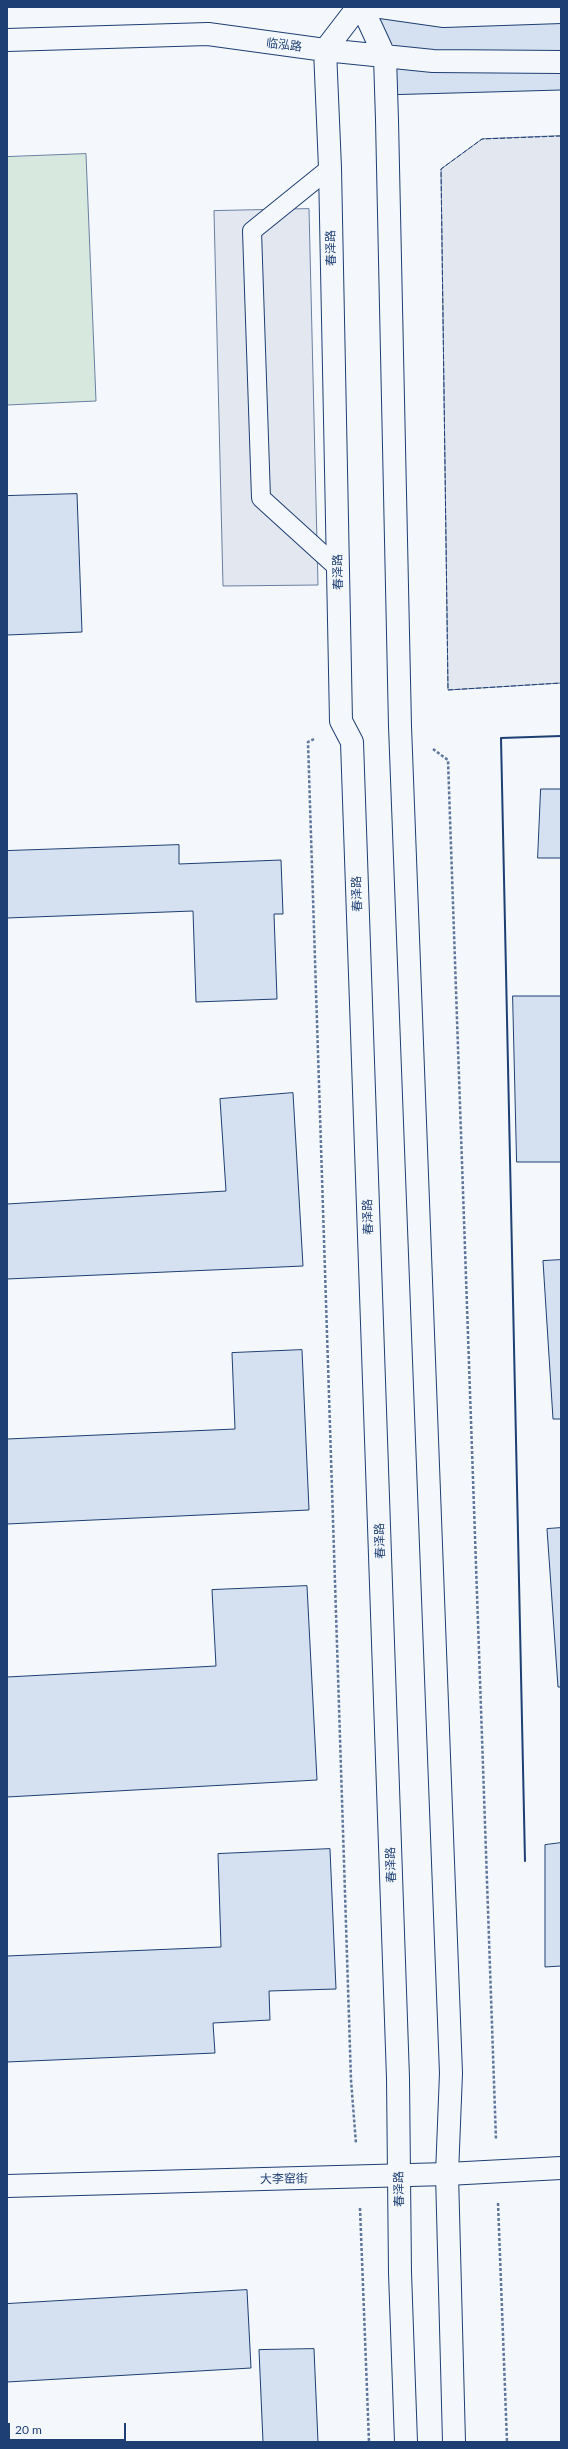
<!DOCTYPE html>
<html>
<head>
<meta charset="utf-8">
<style>
  body { margin:0 }
  #map { position:relative; width:568px; height:2449px; overflow:hidden; background:#f4f7fb; font-family:Lato,sans-serif }
  canvas { display:block }
  .frame { position:absolute; inset:0; border:8px solid #1d3f73; pointer-events:none }
  .scale { position:absolute; left:8px; top:2423px; width:118px; height:18px; box-sizing:border-box; border:2px solid #1d3f73; border-top:0; padding-left:5px; font-size:12px; line-height:14px; white-space:nowrap; color:#1d3f73; -webkit-text-stroke:3px #f4f7fb; paint-order:stroke }
</style>
</head>
<body>
<div id="map">
<canvas width="568" height="2449"></canvas>
<div class="frame"></div>
<div class="scale">20 m</div>
</div>
<script>
const c = document.querySelector('canvas').getContext('2d');
c.lineJoin = 'round';
function paint(path, color) { c.fillStyle = color; c.fill(path, 'evenodd'); }
function stroke(path, color, width, dash) { c.strokeStyle = color; c.lineWidth = width; c.lineCap = dash ? 'butt' : 'round'; c.setLineDash(dash || []); c.stroke(path); }
function label(font, color, halo, rows, align = 'center') {
  c.font = font + ' Lato,"Noto Sans SC",sans-serif'; c.lineWidth = 3; c.setLineDash([]); c.textBaseline = 'middle'; c.strokeStyle = halo; c.fillStyle = color; for (const [text, x, y, turn = 0] of rows) {
    c.save(); c.translate(x, y); c.rotate((+turn || 0) * Math.PI / 180); c.textAlign = isNaN(turn) ? turn : align; if (halo) c.strokeText(text, 0, 0); c.fillText(text, 0, 0); c.restore();
  }
}
const green = new Path2D(`
  M86,154l10,247 -89,4v-248z`);
paint(green, '#d7e8df');
stroke(green, '#687fa3', 1);
const parking = new Path2D(`
  M561,136v547l-113,7 -7,-521 41,-30z
  M309,209l9,376 -95,1 -9,-375z`);
paint(parking, '#e3e8f0');
stroke(parking, '#687fa3', 1);
const building = new Path2D(`
  M380,7h181v83l-179,5z
  M77,494l5,138 -75,3v-139z
  M541,789h20v69h-23z
  M179,845v19l102,-4 2,54h-9l3,85 -81,3 -3,-91 -186,7v-67z
  M513,996h48v166h-44z
  M293,1093l10,173 -296,13v-75l219,-13 -6,-92z
  M561,1260v159h-8l-10,-158z
  M302,1350l7,160 -302,14v-85l228,-10 -3,-76z
  M561,1528v159h-3l-11,-158z
  M307,1586l10,194 -310,17v-120l209,-11 -4,-76z
  M561,1843v123l-16,1v-122z
  M330,1849l6,140 -67,2 1,29 -57,3 2,30 -208,9v-106l214,-9 -3,-93z
  M247,2290l4,78 -244,14v-78z
  M314,2349l4,93h-55l-4,-92z`);
paint(building, '#d5e0f0');
stroke(building, '#1d3f73', 1);
const lane = new Path2D(`
  M330,168l-78,63 9,267 77,70`);
const street = new Path2D(`
  M7,2186l440,-12 114,-6`);
const secondary = new Path2D(`
  M358,7l-33,43 5,118 11,553 11,21 46,1336 2,195 6,169
  M362,7l23,50 2,63 13,606 51,1347 -4,101 7,268
  M381,7l63,9 117,-4
  M7,40l201,-6 117,16 108,11 128,1`);
stroke(lane, '#1d3f73', 20);
stroke(street, '#1d3f73', 24);
stroke(secondary, '#1d3f73', 24);
stroke(new Path2D(`
  M314,739l-6,3 43,1338 5,64
  M433,749l15,11 48,1380
  M498,2203l9,239
  M360,2208l9,234`), '#5e769c', 2.5, [3, 2]);
stroke(lane, '#f4f7fb', 18);
stroke(street, '#f4f7fb', 22);
stroke(secondary, '#f4f7fb', 22);
stroke(new Path2D(`
  M561,136l-79,3 -41,30 7,521 113,-7`), '#1d3f73', 1, [5, 2]);
stroke(new Path2D(`
  M525,1861l-24,-1123 60,-2`), '#1d3f73', 2);
label('12px', '#1d3f73', '#f4f7fb', [
  ["临泓路",284,45,7],
  ["春泽路",331,248,-91],
  ["春泽路",338,572,-91],
  ["春泽路",357,894,-92],
  ["春泽路",368,1217,-92],
  ["春泽路",380,1541,-92],
  ["春泽路",391,1865,-92],
  ["大李窑街",284,2179,-1],
  ["春泽路",399,2189,-91]
]);
</script>
</body>
</html>
